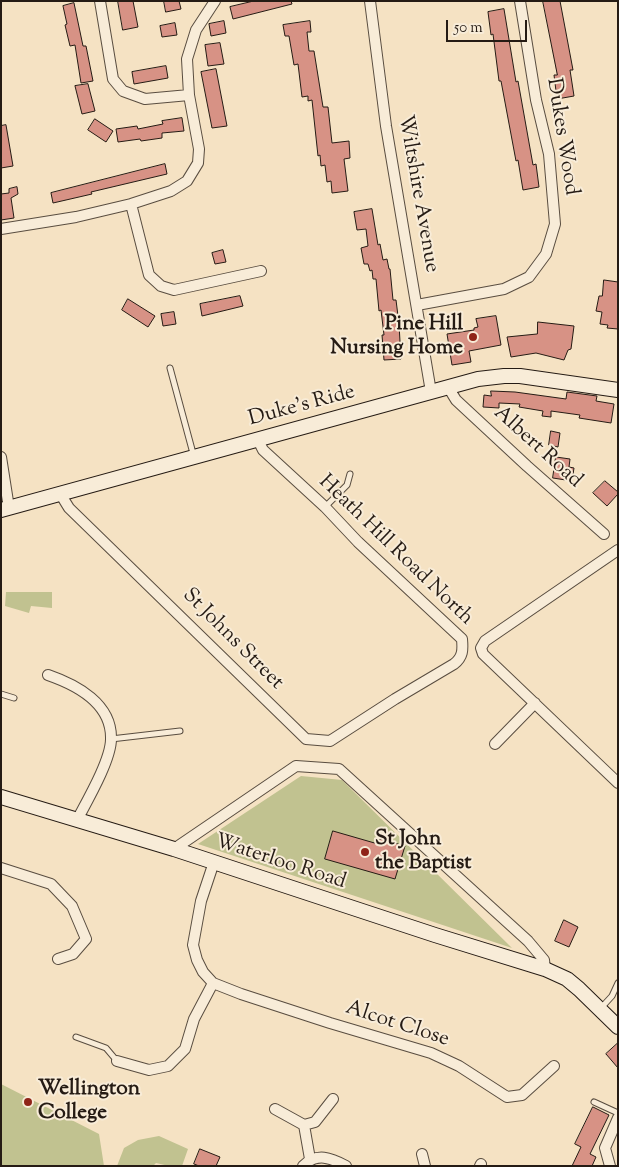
<!DOCTYPE html>
<html>
<head>
<meta charset="utf-8">
<style>
  body { margin:0 }
  #map { position:relative; width:619px; height:1167px; overflow:hidden; background:#f5e2c3; font-family:"Sorts Mill Goudy",serif }
  canvas { display:block }
  .frame { position:absolute; inset:0; border:2px solid #251b14; pointer-events:none }
  .scale { position:absolute; left:446px; top:20px; width:81px; height:22px; box-sizing:border-box; border:2px solid #251b14; border-top:0; padding-left:6px; font-size:15px; line-height:18px; white-space:nowrap; color:#251b14; -webkit-text-stroke:4px #f8ecd8; paint-order:stroke }
</style>
</head>
<body>
<div id="map">
<canvas width="619" height="1167"></canvas>
<div class="frame"></div>
<div class="scale">50 m</div>
</div>
<script>
const c = document.querySelector('canvas').getContext('2d');
c.lineJoin = 'round';
function paint(path, color) { c.fillStyle = color; c.fill(path, 'evenodd'); }
function stroke(path, color, width, dash) { c.strokeStyle = color; c.lineWidth = width; c.lineCap = dash ? 'butt' : 'round'; c.setLineDash(dash || []); c.stroke(path); }
function label(font, color, halo, rows, align = 'center') {
  c.font = font + ' "Sorts Mill Goudy",serif'; c.lineWidth = 4; c.setLineDash([]); c.textBaseline = 'middle'; c.strokeStyle = halo; c.fillStyle = color; for (const [text, x, y, turn = 0] of rows) {
    c.save(); c.translate(x, y); c.rotate((+turn || 0) * Math.PI / 180); c.textAlign = isNaN(turn) ? turn : align; if (halo) c.strokeText(text, 0, 0); c.fillText(text, 0, 0); c.restore();
  }
}
paint(new Path2D(`
  M6,592h46v16l-21,-2 -2,7 -24,-7z
  M301,776l41,4 170,168 -314,-104z
  M1,1084l98,50 5,32h-103z
  M159,1136l29,13 -6,17h-13l-13,-3 -3,3h-36l7,-18 14,-8z`), '#c1c290');
const building = new Path2D(`
  M118,1h15l5,26 -15,3z
  M164,1h15l2,8 -15,3z
  M254,1h37l1,3 -59,15 -3,-12z
  M543,1h17l13,69h-3l4,26 -17,3 -3,-24h3z
  M74,3l9,43h3l7,35 -12,2 -6,-38 -5,1 -5,-21 2,-1 -4,-18z
  M504,9l12,73 2,-1 15,84 3,-1 3,23 -16,3 -5,-30 -2,1 -15,-80h-2l-6,-47 -2,1 -3,-23z
  M224,21l2,12 -15,3 -2,-12z
  M310,21l1,11h-4l2,19h5l9,56h5l4,36 17,-2 1,17 -6,1 4,32 -16,2 -1,-12 -4,1 -2,-17 -4,1 -1,-11 -2,1 -6,-56 -4,1v-5l-6,1 -4,-33 -4,1 -5,-29h-4l-2,-11z
  M175,23l2,12 -15,2 -2,-11z
  M220,43l4,21 -16,2 -3,-21z
  M166,66l2,12 -34,6 -2,-12z
  M216,69l11,57 -15,2 -11,-56z
  M88,84l7,27 -13,3 -7,-28z
  M182,118l2,13 -22,2v5l-21,3 -1,-2 -22,3 -2,-13 21,-3 1,3 25,-5 -1,-3z
  M95,119l18,12 -7,11 -18,-12z
  M6,125l7,41 -12,2v-42z
  M165,164l2,10 -76,18 1,2 -39,9 -2,-10z
  M17,187l1,7 -7,4 3,20 -13,2v-26l8,-1v-4z
  M372,209l6,36 2,-1 3,16 4,-1 2,10h1l3,31h3l3,24 2,35 -17,1 -2,-25h2l-3,-25 -2,1 -3,-32h-3l-1,-9 -2,1 -2,-7h-4l-3,-16 7,-2 -2,-17 -9,1 -3,-18z
  M223,250l3,12 -11,2 -3,-11z
  M604,280l14,2v47l-11,-1 1,-3 -8,-1 2,-12 -6,-1 3,-15h3z
  M240,296l3,10 -41,10 -2,-12z
  M128,299l27,17 -7,11 -26,-17z
  M174,312l2,12 -13,2 -2,-12z
  M496,316l5,29 -32,6 2,11 -19,3 -5,-31 27,-4v-2l4,-1 -2,-8z
  M538,322l36,4 -3,23 -3,1 -4,10 -28,-7 -25,4 -4,-20 30,-3z
  M491,391l24,1 51,7 1,-7 30,4 -1,5 18,3 -3,19 -32,-5 1,-3 -29,-4v6l-9,-1 1,-5 -24,-4 1,-3 -21,-1v5l-16,-1 1,-12 7,1z
  M551,431l9,2 -2,14 -9,-2z
  M556,457l14,2 -1,8 5,1 -2,13 -19,-3z
  M605,481l13,11v2l-11,12 -14,-13z
  M333,831l45,13 2,-5 25,7 -10,33 -70,-20z
  M564,920l14,7 -9,20 -14,-6z
  M618,1043v25l-12,-14z
  M593,1107l16,8 -19,39 6,3 -4,9h-20l9,-19 -6,-3z
  M200,1149l20,8 -4,9h-17l-5,-2z`);
paint(building, '#d79285');
stroke(building, '#251b14', 1);
const lane = new Path2D(`
  M170,368l24,89
  M325,507l22,-22 3,-11
  M1,694l13,4
  M111,739l69,-8
  M601,1008l11,-12 6,-13
  M76,1037l30,11 11,13
  M594,1102l24,11`);
const street = new Path2D(`
  M100,1l13,78 10,12 22,8 44,-4
  M370,1l16,125 45,266
  M131,204l18,71 12,11 13,4 87,-19
  M1,229l75,-12 55,-13 40,-13 16,-10 11,-18 1,-14 -10,-54 -2,-36 9,-29 19,-29
  M417,305l87,-16 25,-12 17,-23 9,-30 -6,-70 -13,-54 -16,-99
  M448,387l8,13 71,66 77,68
  M1,457l8,51
  M61,495l8,13 237,231 24,2 65,-42 59,-35c9,-7 9,-14 8,-25l-104,-97 -33,-35 -62,-57 -5,-10
  M618,550l-133,91 -4,7 2,6 135,129
  M48,675c29,10 64,29 63,64 0,21 -24,62 -34,81
  M495,744l40,-41
  M174,849l122,-83 43,3 189,172 16,19 1,9
  M214,862l-13,39 -8,44 4,15 6,12 10,11 28,11 89,29 101,30 28,13 48,31 15,-2 32,-29
  M1,868l50,16 21,22 14,33 -13,15 -15,5
  M117,1061l32,9 19,-4 17,-17 9,-30 19,-36
  M275,1109l29,16 11,-3 18,-23
  M304,1125l6,34
  M422,1154l3,12
  M303,1166c14,-14 28,-8 43,0
  M480,1166l1,-2
  M610,1166l-5,-18 13,-30`);
const secondary = new Path2D(`
  M1,510l477,-131 26,-3h16l98,14
  M1,797l173,52 261,86 110,34 22,10 12,10 39,38`);
stroke(lane, '#594d40', 7);
stroke(street, '#594d40', 12);
stroke(secondary, '#251b14', 16);
stroke(lane, '#f8ecd8', 5);
stroke(street, '#f8ecd8', 10);
stroke(secondary, '#f8ecd8', 14);
for (const [x, y, r, color] of [
  [473,337,5,"#8f2418"],
  [365,852,5,"#8f2418"],
  [28,1102,5,"#8f2418"]
]) { const dot = new Path2D(); dot.arc(x, y, r, 0, 2 * Math.PI); c.fillStyle = color; c.fill(dot); stroke(dot, '#f8ecd8', 2); }
label('21px', '#251b14', '#f8ecd8', [
  ["Dukes Wood",561,137,81],
  ["Wiltshire Avenue",417,194,80],
  ["Duke's Ride",302,407,-15],
  ["Albert Road",537,448,42],
  ["Heath Hill Road North",395,551,44],
  ["St Johns Street",232,640,45],
  ["Waterloo Road",280,863,18],
  ["Alcot Close",397,1025,18]
]);
label('bold 21px', '#251b14', '#f8ecd8', [
  ["Pine Hill",463,325,"right"],
  ["Nursing Home",463,349,"right"],
  ["St John",375,840],
  ["the Baptist",375,864],
  ["Wellington",38,1090],
  ["College",38,1114]
], 'left');
</script>
</body>
</html>
